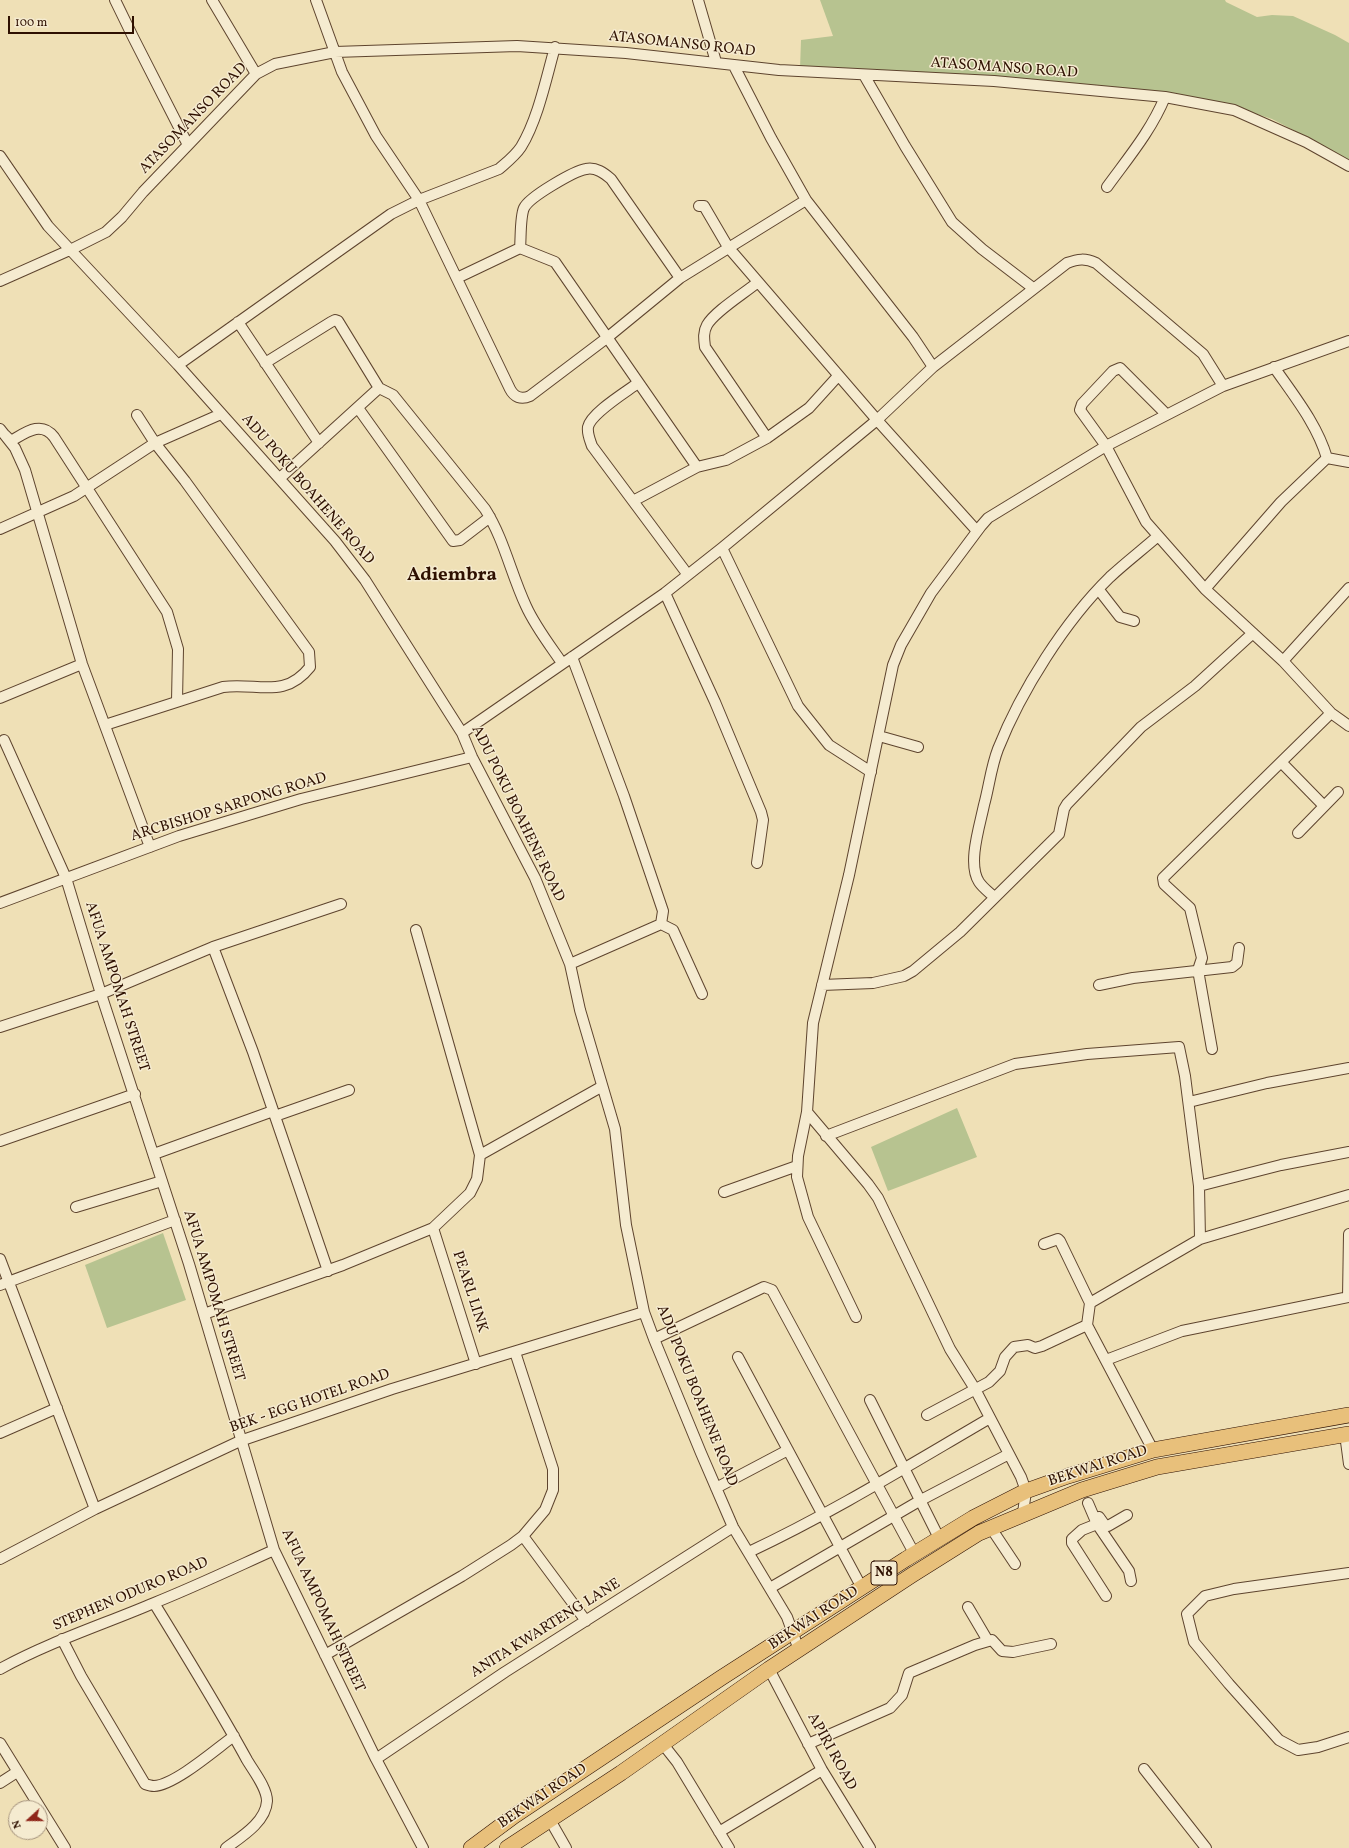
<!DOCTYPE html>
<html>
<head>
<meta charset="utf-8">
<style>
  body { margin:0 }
  #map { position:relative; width:1349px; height:1848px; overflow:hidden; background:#efe0b6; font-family:Vollkorn,serif }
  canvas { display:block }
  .north { position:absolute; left:8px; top:1800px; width:40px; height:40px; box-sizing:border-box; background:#f5ebd0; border:1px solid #a5937d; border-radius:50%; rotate:249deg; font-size:11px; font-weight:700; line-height:16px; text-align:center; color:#2e1001 }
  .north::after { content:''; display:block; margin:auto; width:14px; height:18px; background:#8f2418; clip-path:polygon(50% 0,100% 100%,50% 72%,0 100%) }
  .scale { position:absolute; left:8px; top:16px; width:126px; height:18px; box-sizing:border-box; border:2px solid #2e1001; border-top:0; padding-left:5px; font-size:12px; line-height:14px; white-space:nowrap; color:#2e1001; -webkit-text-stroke:3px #f5ebd0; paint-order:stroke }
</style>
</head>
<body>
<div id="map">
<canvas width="1349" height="1848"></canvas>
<div class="north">N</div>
<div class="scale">100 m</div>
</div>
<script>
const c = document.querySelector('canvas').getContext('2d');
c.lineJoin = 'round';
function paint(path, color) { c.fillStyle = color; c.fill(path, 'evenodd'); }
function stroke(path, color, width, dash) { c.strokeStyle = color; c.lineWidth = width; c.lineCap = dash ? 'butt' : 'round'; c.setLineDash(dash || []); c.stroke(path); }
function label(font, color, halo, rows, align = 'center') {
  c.font = font + ' Vollkorn,serif'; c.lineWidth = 3; c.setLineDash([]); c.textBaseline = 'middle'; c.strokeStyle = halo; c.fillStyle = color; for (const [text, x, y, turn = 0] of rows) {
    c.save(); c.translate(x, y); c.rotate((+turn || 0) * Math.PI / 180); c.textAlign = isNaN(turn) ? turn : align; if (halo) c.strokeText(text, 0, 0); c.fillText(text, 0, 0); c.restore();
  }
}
paint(new Path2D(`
  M820,0h405l1,2 31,15 15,-2 21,1 42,19 14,8v120l-27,-18 -50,-26 -40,-13 -83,-14 -85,-10 -264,-13 1,-29 32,-4z
  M957,1108l20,49 -89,34 -17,-44z
  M163,1233l23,67 -79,28 -22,-63z`), '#b7c390');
const minor = new Path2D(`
  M115,0l18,37 55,108
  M212,0l44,74
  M316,0l26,72 34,64 43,64 91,189c4,8 11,11 20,7l78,-59 72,-59 126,-78
  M698,0l18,62
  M864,75l41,71 47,76 30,27 51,39
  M0,156l48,70 130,139 157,176 30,39 97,153 10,24 63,121 35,86 10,46 35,119 11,96 18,87 10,27 47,114 32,74 54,90 12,33
  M1107,187c21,-29 44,-56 58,-90
  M699,206h5l24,41 149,173 100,111
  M520,248c1,-10 0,-31 4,-40 5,-11 50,-37 62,-39 10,-2 18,4 25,10l69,99
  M457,278l63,-30 35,14 142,205
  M0,281l72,-32 34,-17 16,-15 21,-25 113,-118 19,-10 60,-12 182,-6 109,7 153,17 215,11 171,16 69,13 72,32 43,24
  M758,282c-13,11 -43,29 -51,43 -4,7 -3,14 -2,22l62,91
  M238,322l81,121
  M265,363l66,-41 4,-2 3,1 41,67 14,7 92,114c19,30 26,65 41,97 9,20 23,38 36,57
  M178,365l213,-151 28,-14 80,-31c8,-7 16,-13 22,-22 17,-28 25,-68 34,-100
  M933,367l134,-104c11,-4 18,-5 29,0l107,91 20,32
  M638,383c-12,9 -47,30 -50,44 -1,7 2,13 4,19l96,129
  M358,408l95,133 7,-1 30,-23
  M1166,414l-46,-46 -7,3 -31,33 -2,6 26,36 40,76 59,67 78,72 48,52 18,13
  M0,429l15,19 10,22 57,194 68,183
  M5,435l6,6c14,-8 30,-21 43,-4l113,175 11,37 -1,52
  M1327,458l22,4
  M280,478l99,-90
  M633,501l64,-34 29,-7 41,-22 42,-30 29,-32
  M0,529l74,-33 81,-53 66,-29
  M722,548l76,158 31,39 42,27
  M1205,589l76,-87 46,-44c-10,-34 -33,-62 -53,-91
  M1099,590l21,27 14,4
  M665,593l50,109 46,110 2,8 -6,43
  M572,657l52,139 39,115 -2,13 12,6 29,64
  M1283,661l66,-73
  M0,698l82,-34
  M105,725l118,-38c34,-5 61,13 87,-20l-1,-15 -124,-171 -30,-38 -18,-28
  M462,733l203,-140 57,-45 155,-128 56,-53 -20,-30 -107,-137 -35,-62 -37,-72
  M879,736l39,11
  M4,740l62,138 35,116 88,270 85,286 102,209 47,89
  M1282,763l42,43
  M1298,833l40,-41
  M994,897c-5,-5 -11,-9 -15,-15 -12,-18 1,-57 5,-77 5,-18 7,-38 14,-56 23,-58 67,-128 112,-172 15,-14 32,-27 48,-41
  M0,903l179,-67 122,-37 171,-42
  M416,930l64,225
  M213,947l40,105 75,219
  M570,964l91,-40
  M822,985l51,-2 31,-7 9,-5 47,-39 99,-98 5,-25 3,-5 74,-77 54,-41 58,-53
  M1099,985l34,-7 99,-11 5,-4 2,-15
  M0,1027l101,-33 112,-47 128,-43
  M1212,1049l-14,-79 4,-12 -12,-50 -26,-24 -1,-6 168,-165
  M1189,1102l78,-19 82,-15
  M807,1112l-9,44 -1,21 11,40 48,100
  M275,1116l74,-26
  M826,1136l189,-72 72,-10 92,-7 6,29 14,110 1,53
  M0,1141l135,-47
  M154,1154l119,-43
  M1199,1186l82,-21 68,-13
  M724,1192l73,-26
  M76,1207l86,-26
  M433,1228l43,136
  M1044,1244l14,-5 2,2 30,62 -3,22
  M0,1259l95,250
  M0,1285l175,-65
  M1348,1297l1,-63
  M1090,1303l110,-64 149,-44
  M204,1314l139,-49 90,-37 37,-35 7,-14 3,-24 121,-68
  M1087,1325l66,125
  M654,1339l110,-52 8,3 142,263
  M738,1357l124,231
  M1106,1360l76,-29 167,-34
  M870,1400l69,138
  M927,1415l62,-33 11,-11 5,-14 9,-10 14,-2 7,3 7,-2 45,-21
  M0,1433l57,-25
  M1345,1434l4,30
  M716,1488l72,-38
  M1088,1503l9,21 32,47 2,10
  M1023,1513l3,-22 -5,-14 -46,-88 -25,-40 -72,-151 -10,-14 -61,-72 6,-89 36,-148 44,-210 8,-20 30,-52 50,-67 7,-8 118,-72 117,-60 126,-45
  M1099,1517l5,7 4,2 19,-11
  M1097,1524l-15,6 -10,9v4l34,53
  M991,1528l24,36
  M523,1536l63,85
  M749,1552c83,-39 162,-88 241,-134
  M0,1559l95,-50 145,-68 152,-52 252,-77
  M1349,1573l-115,16 -29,7 -18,18 7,28 35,42 50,56 19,10 20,-3 31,-10
  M770,1588l151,-88 88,-46
  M154,1603c32,52 64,104 93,157 7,12 20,28 20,41 -1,21 -26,36 -41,47
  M968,1607l20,34
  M62,1639l19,37 64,108c3,1 6,2 9,2 21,-1 62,-37 80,-50
  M325,1655l137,-79 49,-31 12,-9 22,-26 8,-20v-21l-38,-117
  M0,1669c49,-27 102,-44 154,-66 40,-16 80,-35 120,-53
  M769,1669l53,101 48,78
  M0,1743l65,105
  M662,1743l15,19 52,86
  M808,1744l82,-36 12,-13 7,-22 66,-28 17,-5 10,11 11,1 38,-8
  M376,1759l129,-87 228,-145
  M1144,1769l62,79
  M0,1783l17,-11
  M550,1820l16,28
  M719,1832l103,-62`);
const highway = new Path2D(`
  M471,1848l43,-32 207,-138 185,-119 67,-41 53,-27 42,-15 85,-26 196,-35
  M507,1848l114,-75 148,-104 143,-94 67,-42 103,-43 75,-23 192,-33`);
stroke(minor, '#5e442e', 12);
stroke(highway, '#2e1001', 16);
stroke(minor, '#f5ebd0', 10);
stroke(highway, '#e8c07b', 15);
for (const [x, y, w] of [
  [884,1573,26]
]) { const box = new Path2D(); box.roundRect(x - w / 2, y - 12, w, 24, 3); c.fillStyle = '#f5ebd0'; c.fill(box); stroke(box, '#2e1001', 1); }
label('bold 14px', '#2e1001', null, [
  ["N8",884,1573]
]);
label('15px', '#2e1001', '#f5ebd0', [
  ["ATASOMANSO ROAD",682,45,6],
  ["ATASOMANSO ROAD",1004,69,4],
  ["ATASOMANSO ROAD",194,119,-46],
  ["ADU POKU BOAHENE ROAD",307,490,49],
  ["ARCBISHOP SARPONG ROAD",229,808,-17],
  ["ADU POKU BOAHENE ROAD",517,814,64],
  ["AFUA AMPOMAH STREET",116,987,72],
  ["PEARL LINK",469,1292,72],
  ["AFUA AMPOMAH STREET",213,1296,73],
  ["ADU POKU BOAHENE ROAD",696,1396,68],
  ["BEK - EGG HOTEL ROAD",310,1402,-19],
  ["BEKWAI ROAD",1098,1467,-18],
  ["STEPHEN ODURO ROAD",131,1595,-23],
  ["AFUA AMPOMAH STREET",322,1611,65],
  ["BEKWAI ROAD",814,1619,-33],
  ["ANITA KWARTENG LANE",546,1629,-32],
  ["APIRI ROAD",831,1752,61],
  ["BEKWAI ROAD",543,1797,-34]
]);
label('bold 19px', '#2e1001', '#f5ebd0', [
  ["Adiembra",452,577]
]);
</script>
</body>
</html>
